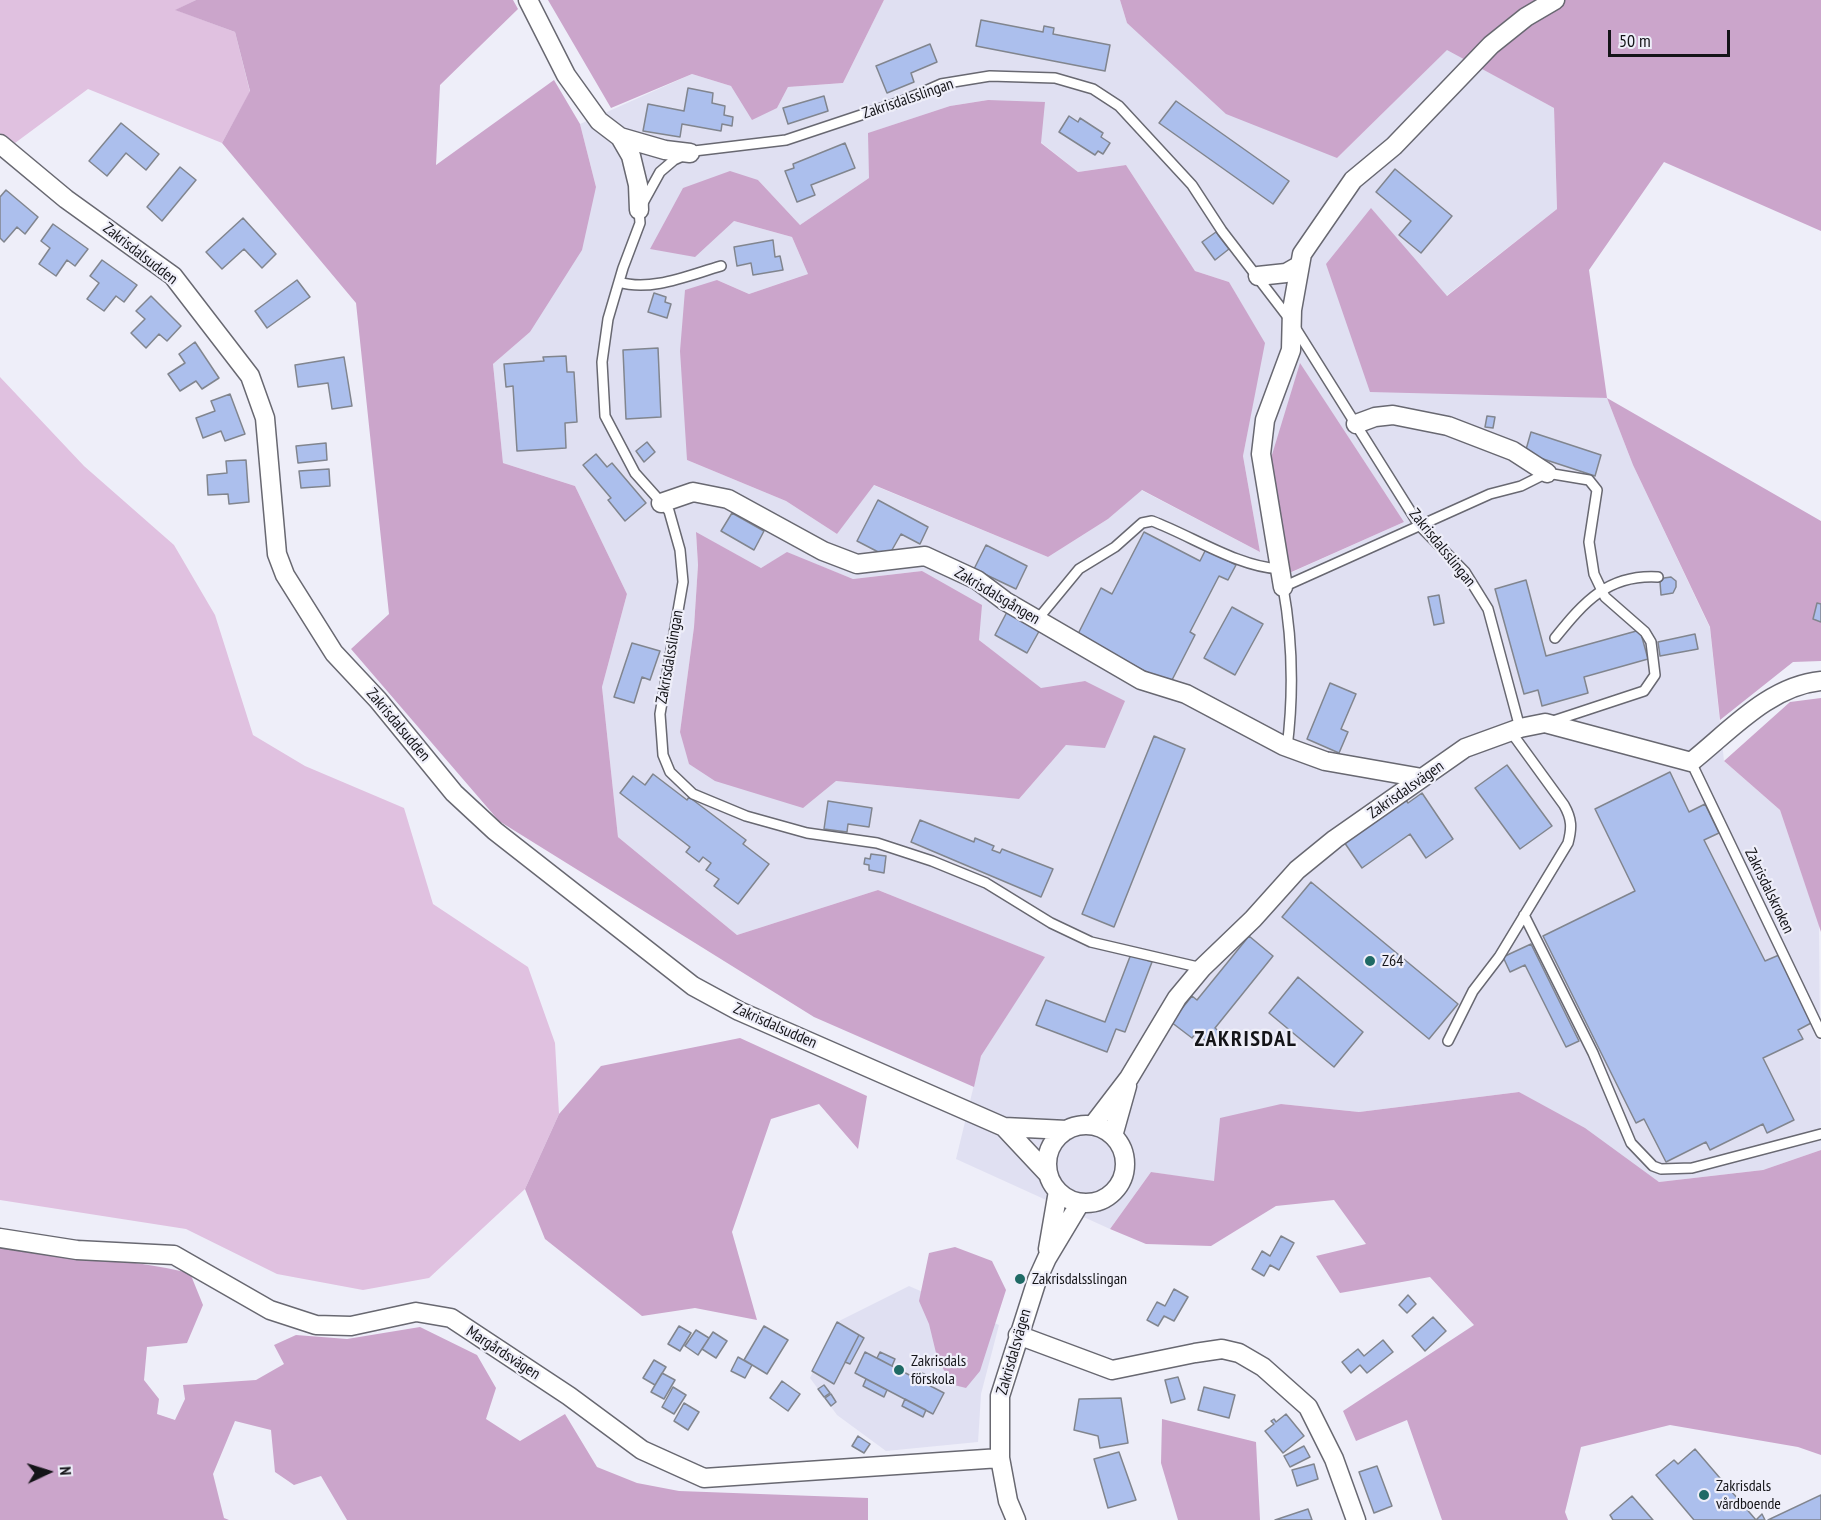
<!DOCTYPE html>
<html>
<head>
<meta charset="utf-8">
<style>
  body { margin:0 }
  #map { position:relative; width:1821px; height:1520px; overflow:hidden; background:#eeeef9; font-family:"PT Sans Narrow",sans-serif }
  canvas { display:block }
  .north { position:absolute; left:18px; top:1442px; width:60px; height:60px; -webkit-text-stroke:4px #eeeef9; paint-order:stroke; rotate:86deg; font-size:16px; font-weight:700; line-height:24px; text-align:center; color:#141418 }
  .north::after { content:''; display:block; margin:auto; width:21px; height:27px; background:#141418; clip-path:polygon(50% 0,100% 100%,50% 72%,0 100%) }
  .scale { position:absolute; left:1608px; top:30px; width:122px; height:27px; box-sizing:border-box; border:3px solid #141418; border-top:0; padding-left:8px; font-size:18px; line-height:21px; white-space:nowrap; color:#141418; -webkit-text-stroke:4px #eeeef9; paint-order:stroke }
</style>
</head>
<body>
<div id="map">
<canvas width="1821" height="1520"></canvas>
<div class="north">N</div>
<div class="scale">50 m</div>
</div>
<script>
const c = document.querySelector('canvas').getContext('2d');
c.lineJoin = 'round';
function paint(path, color) { c.fillStyle = color; c.fill(path, 'evenodd'); }
function stroke(path, color, width, dash) { c.strokeStyle = color; c.lineWidth = width; c.lineCap = dash ? 'butt' : 'round'; c.setLineDash(dash || []); c.stroke(path); }
function label(font, color, halo, rows, align = 'center') {
  c.font = font + ' "PT Sans Narrow",sans-serif'; c.lineWidth = 4.5; c.setLineDash([]); c.textBaseline = 'middle'; c.strokeStyle = halo; c.fillStyle = color; for (const [text, x, y, turn = 0] of rows) {
    c.save(); c.translate(x, y); c.rotate((+turn || 0) * Math.PI / 180); c.textAlign = isNaN(turn) ? turn : align; if (halo) c.strokeText(text, 0, 0); c.fillText(text, 0, 0); c.restore();
  }
}
paint(new Path2D(`
  M884,0h236l7,23 210,135 110,-109 107,59 3,101 -111,87 -75,-87 147,185 89,4 26,67 77,163 14,133 56,49 39,114 2,226 -58,20 -104,12 -140,-90 -160,20 -78,-8 -67,78 -63,-10 -41,57 -154,-70 25,-103 63,-99 -166,-67 -141,45 -119,-98 -16,-150 25,-93 -52,-108 -72,-23 -10,-99 37,-32 66,-145 -16,-63 112,-50 39,12 46,22 11,-21 55,-4zM988,100l90,72 48,-7 69,106 34,11 35,61 -21,113 17,96 -119,-62 -33,29 -60,38 -175,-72 -36,49 -51,-33 -99,-41 30,-180 32,14 59,-20 -16,-37 -58,-16 24,-41 42,45 69,-47v-45l81,-27zM1300,364l104,158 -116,52zM696,533l65,35 26,-15 66,26 69,-8 57,69 62,49 44,-8 -19,64 -47,54 -183,-18 -156,-49 14,-105 4,-62z
  M909,1286l90,39 -18,69 -3,48 -92,9 -49,-36 -27,-37 27,-56z`), '#e0e0f2');
paint(new Path2D(`
  M0,0h196l-20,10 59,22 15,60 -28,51 -134,-54 -73,54 -15,-10z
  M0,377l84,89 90,79 41,70 38,120 52,31 99,42 29,96 95,63 27,76 4,71 -34,75 -96,89 -66,12 -86,-16 -91,-45 -186,-29z`), '#e0c1e0');
paint(new Path2D(`
  M196,0h317l5,9 -78,76 -4,80 118,-85 26,44 16,63 -14,63 -52,82 -37,32 10,99 72,23 52,108 -25,93 16,150 119,98 141,-45 167,67 -64,99 -7,31 -160,-70 -315,-196 -148,-172 38,-35 -33,-311 -134,-160 28,-52 -15,-59 -60,-22z
  M548,0h336l-41,83 -55,4 -11,21 -25,12 -21,-34 -39,-12 -81,34z
  M1120,0h701v231l-157,-69 -75,108 18,128 214,123v140l-28,1 -73,58 -10,-93 -77,-162 -26,-67 -237,-6 -44,-128 45,-56 76,88 110,-87 -3,-101 -107,-58 -110,108 -111,-44 -99,-91z
  M988,100l57,2 -4,41 37,29 48,-7 69,106 34,11 36,61 -22,113 17,96 -118,-62 -34,29 -60,38 -174,-72 -37,49 -51,-33 -99,-41 -7,-109 5,-61 32,-10 32,14 59,-20 -16,-37 -58,-16 -39,36 -45,-8 33,-61 47,-17 28,9 42,45 69,-47 -1,-45 82,-27z
  M1300,363l104,159 -117,52 -16,-116z
  M696,532l65,36 26,-16 66,27 69,-8 60,34 -3,35 62,48 44,-7 40,20 -20,47 -39,-3 -47,54 -183,-18 -33,27 -88,-27 -26,-17 -9,-32 14,-105 4,-62z
  M1821,698v234l-41,-122 -56,-49 66,-59z
  M740,1038l127,58 -9,53 -39,-45 -48,15 -39,113 25,88 -62,-12 -53,8 -97,-77 -20,-50 34,-75 42,-48z
  M1519,1092l66,36 74,54 104,-12 58,-20v305l-23,-8 -128,-22 -89,22 -16,65 3,8h-126l-35,-100 -51,21 -13,-30 131,-86 -44,-48 -90,16 -24,-37 50,-12 -32,-44 -58,6 -65,40 -65,-2 -36,-15 41,-57 63,9 6,-63 61,-14 78,8z
  M0,1246c63,11 127,12 190,27l13,32 -16,38 -40,4 -3,33 15,19 -2,15 18,6 10,-21 -2,-14 73,-5 28,-16 -10,-19 22,-10 51,4 73,-12 57,28 19,33 -10,31 34,22 45,-27 32,53 40,16 42,8 189,7v22h-521l-26,-44 -27,9 -19,-13 -4,-42 -36,-9 -22,53 11,44 5,2h-229z
  M955,1247l37,14 14,29 -26,81 -14,17 -12,-3 -16,-24 -9,-37 -10,-23 10,-48z
  M1162,1419l94,23 4,78h-82l-17,-57z`), '#cba5cb');
const building = new Path2D(`
  M981,20l62,12 1,-6 10,2 -1,6 57,11 -5,26 -129,-25z
  M930,44l7,18 -26,11 3,9 -27,11 -11,-27z
  M688,88l25,5 -1,10 13,3 -1,9 9,2 -1,9 -10,-2 -1,7 -39,-7 -2,13 -37,-6 5,-27 36,7z
  M824,96l4,15 -40,13 -5,-16z
  M1176,101l113,80 -16,23 -114,-81z
  M1069,116l9,6 2,-4 23,15 -2,4 9,6 -7,11 -5,-3 -3,4 -36,-23z
  M121,123l38,31 -13,16 -20,-17 -19,23 -18,-15z
  M845,143l10,25 -44,17 4,10 -18,7 -12,-31 9,-3 -1,-4z
  M180,167l16,13 -34,41 -15,-14z
  M1395,169l57,47 -31,37 -22,-18 12,-14 -35,-29z
  M6,190l32,27 -13,17 -8,-7 -13,15 -4,-4v-41z
  M243,218l33,36 -14,14 -18,-19 -22,20 -16,-17z
  M53,224l35,25 -13,17 -8,-6 -11,16 -17,-12 11,-16 -9,-7z
  M1216,232l13,17 -14,11 -13,-18z
  M773,240l2,17 5,-1 3,14 -30,5 -2,-12 -14,3 -3,-19z
  M102,260l35,25 -13,17 -8,-6 -12,15 -17,-12 12,-16 -9,-7z
  M297,280l13,17 -43,31 -12,-17z
  M654,293l12,4 -1,5 6,2 -4,14 -19,-6z
  M151,296l30,30 -14,15 -8,-7 -13,14 -15,-15 14,-14 -9,-8z
  M195,342l24,36 -17,11 -6,-8 -16,10 -12,-17 17,-11 -6,-9z
  M658,348l3,69 -35,2 -3,-69z
  M566,356l1,16h7l3,50 -12,1 1,25 -49,3 -4,-65 -7,1 -2,-23 40,-3 -1,-4z
  M344,357l8,49 -20,3 -4,-26 -30,4 -3,-22z
  M230,394l15,40 -20,7 -4,-10 -18,7 -7,-20 19,-7 -4,-10z
  M1487,416l8,1 -2,11 -8,-1z
  M1531,432l70,23 -6,21 -70,-23z
  M647,442l8,10 -11,10 -8,-11z
  M326,443l1,17 -29,3 -2,-17z
  M596,454l11,13 5,-4 34,40 -21,18 -17,-21 3,-2 -28,-33z
  M246,460l3,42 -20,2 -1,-10 -20,1 -1,-20 20,-2 -1,-12z
  M329,469l1,17 -29,2 -2,-17z
  M878,500l50,27 -8,17 -19,-10 -13,23 -31,-16z
  M732,513l32,18 -10,19 -33,-19z
  M1144,532l56,29 6,-12 30,16 -8,15 -9,-4 -29,56 5,3 -25,49 -93,-48 24,-48 11,6z
  M986,545l41,21 -11,23 -42,-20z
  M1671,577l5,4v6l-3,6 -12,2 -1,-13 4,-4z
  M1526,580l20,76 94,-26 8,29 -64,18 4,16 -46,13 -4,-16 -14,4 -29,-105z
  M1439,595l5,28 -10,2 -6,-28z
  M1817,603l4,1v18l-8,-3z
  M1232,607l31,17 -28,51 -31,-17z
  M1009,608l33,18 -15,27 -32,-18z
  M1695,634l3,15 -38,7 -2,-14z
  M632,643l28,8 -10,29 -8,-3 -8,26 -20,-6z
  M1330,683l26,11 -15,35 7,3 -9,21 -32,-14z
  M1154,736l31,13 -71,178 -32,-13z
  M1507,765l45,61 -32,23 -45,-61z
  M1670,772l19,40 16,-8 14,29 -15,7 61,121 14,-6 34,67 -15,8 5,9 -40,19 31,62 -27,13 -4,-9 -53,26 -4,-8 -40,20 -22,-43 -8,4 -93,-187 92,-45 -40,-82z
  M653,774l34,26 2,-3 57,43 -3,4 26,20 -31,40 -24,-18 5,-7 -13,-9 5,-7 -8,-6 -4,5 -13,-10 4,-5 -70,-54 13,-17 12,9z
  M1422,793l31,46 -27,19 -16,-24 -48,34 -20,-29 62,-42 4,6z
  M828,801l44,7 -3,19 -21,-3 -1,8 -23,-3z
  M920,820l54,22 1,-4 19,8 -2,4 8,3 2,-4 51,20 -12,28 -130,-55z
  M871,854l15,2 -2,17 -15,-3v-5l-5,-1 1,-6 5,1z
  M1311,882l147,122 -29,35 -147,-122z
  M1249,936l24,20 -58,72 7,6 -10,12 -16,-13 -4,5 -21,-16 21,-26 5,4z
  M1531,944l48,97 -13,6 -41,-82 -15,7 -7,-15z
  M1131,954l21,8 -27,70 -9,-3 -9,23 -71,-27 10,-25 59,22z
  M1298,977l65,55 -29,35 -65,-54z
  M1281,1236l13,7 -15,27 -9,-5 -6,11 -12,-7 10,-18 8,5z
  M1174,1289l14,8 -14,24 -10,-5 -6,10 -11,-6 10,-18 8,4z
  M1408,1295l8,9 -9,9 -8,-8z
  M1433,1317l13,14 -21,20 -13,-15z
  M837,1322l22,13 -25,49 -22,-13z
  M679,1326l12,7 -11,18 -12,-7z
  M764,1326l24,14 -21,34 -23,-14z
  M696,1330l13,8 -11,17 -13,-9z
  M713,1332l14,9 -11,17 -14,-9z
  M859,1335l5,3 -14,26 -5,-2z
  M1383,1340l10,12 -26,21 -7,-8 -9,8 -9,-11 16,-13 6,7z
  M865,1352l79,41 -11,21 -78,-41z
  M880,1352l15,7 -3,7 -15,-8z
  M738,1357l14,8 -7,13 -14,-7z
  M654,1360l12,7 -11,18 -12,-7z
  M920,1372l14,7 -3,7 -14,-7z
  M662,1373l13,7 -11,19 -13,-7z
  M1178,1377l7,22 -14,4 -6,-23z
  M866,1379l21,11 -3,7 -21,-11z
  M782,1381l18,13 -12,17 -18,-13z
  M824,1385l6,8 -6,4 -6,-8z
  M673,1387l13,8 -12,19 -12,-7z
  M1204,1387l31,8 -6,23 -31,-8z
  M831,1394l5,8 -5,4 -6,-8z
  M1121,1398l7,45 -28,5 -2,-12 -24,-6 5,-31z
  M905,1399l21,11 -3,7 -21,-11z
  M684,1403l15,9 -11,18 -14,-9z
  M1286,1414l18,22 -21,17 -18,-22 9,-7 -3,-3 3,-2 2,3z
  M858,1436l12,8 -6,9 -12,-7z
  M1304,1446l6,11 -20,10 -6,-11z
  M1695,1449l61,71 6,-6 3,6h-71l-38,-45 18,-15 4,4z
  M1119,1452l17,48 -28,8 -14,-49z
  M1314,1464l4,15 -21,7 -5,-16z
  M1377,1466l15,40 -18,7 -15,-41z
  M1821,1495v25h-53z
  M1632,1496l21,24h-40l-3,-5z
  M1308,1509l4,11h-37z`);
paint(building, '#acbfed');
stroke(building, '#81858e', 1.5);
const service = new Path2D(`
  M619,282c32,10 70,-7 102,-16
  M1037,620l42,-51 36,-22 27,-24 10,-2c40,15 86,46 128,48
  M1555,638c29,-36 53,-64 103,-61
  M1287,748c7,-56 6,-106 -4,-161l207,-93 31,-8 26,-13 42,7 8,10 -8,52 5,32 11,23 40,35 6,10 4,33 -11,16 -94,31
  M1691,762l130,271
  M1524,915l69,138 38,90 22,23 8,3 31,-1 129,-34
  M1202,968l-111,-26 -40,-19 -65,-40 -54,-22 -55,-18 -70,-10 -61,-17 -53,-22 -23,-22 -7,-17 -3,-41 23,-132 -3,-32 -11,-39 -34,-38 -30,-57 -3,-54 6,-43 15,-51 17,-45 -1,-13 21,-38 14,-12 20,-9 92,-11 114,-38 41,-18 49,-8 65,2 38,11 26,17 73,79 30,46 69,90 128,204 46,47 23,37 32,119
  M1448,1041l25,-50 26,-34 69,-114c4,-15 4,-24 -4,-38l-53,-73`);
const minor = new Path2D(`
  M528,0l38,75 33,46 21,16 11,19 7,29 1,25
  M620,137l45,13 25,3
  M0,144l66,55 107,77 77,100 15,42 12,136 8,21 49,78 44,47 76,93 41,38 198,155 46,25 265,116 63,3
  M1258,276l28,-3 14,-8
  M1356,424l19,-7 18,-2 55,11 65,25 34,22
  M661,503l32,-11 35,7 95,52 34,13 68,-8 52,24 28,21 136,79 45,14 98,52 41,15 97,17
  M1283,587l-22,-133 4,-34 26,-70 1,-40 10,-56 51,-74 41,-34 97,-101 35,-28 29,-17
  M1093,1125l36,-47 48,-80 25,-30 51,-49 44,-49 38,-31 130,-91 55,-20 25,-5 146,39c39,-31 78,-76 130,-81
  M1047 1164a39 39 0 1 1 78 0a39 39 0 1 1-78 0Z
  M1004,1127l44,47
  M1113,1136l14,-50
  M0,1238l77,12 97,5 96,55 46,15 35,1 65,-14 35,6 118,78 73,54 62,28 296,-20
  M1048,1249l10,-58
  M1018,1335l94,35 83,-17 27,-4 17,4 24,14 45,40 26,52 22,61
  M1016,1520l-8,-19 -8,-43v-62l37,-116 10,-22 33,-55`);
stroke(service, '#686871', 12);
stroke(minor, '#686871', 21);
stroke(service, '#fff', 9);
stroke(minor, '#fff', 18);
for (const [x, y, r, color] of [
  [1370,961,6,"#1f6a65"],
  [1020,1279,6,"#1f6a65"],
  [899,1370,6,"#1f6a65"],
  [1704,1495,6,"#1f6a65"]
]) { const dot = new Path2D(); dot.arc(x, y, r, 0, 2 * Math.PI); c.fillStyle = color; c.fill(dot); stroke(dot, '#eeeef9', 2); }
label('16px', '#141418', '#eeeef9', [
  ["Zakrisdalsslingan",908,99,-19],
  ["Zakrisdalsudden",140,254,38],
  ["Zakrisdalsslingan",1442,548,51],
  ["Zakrisdalsgången",997,596,31],
  ["Zakrisdalsslingan",670,657,-80],
  ["Zakrisdalsudden",398,725,50],
  ["Zakrisdalsvägen",1406,790,-35],
  ["Zakrisdalskroken",1769,891,64],
  ["Zakrisdalsudden",775,1026,24],
  ["Zakrisdalsvägen",1014,1352,-74],
  ["Margårdsvägen",503,1353,33]
]);
label('16px', '#141418', '#eeeef9', [
  ["Z64",1382,961],
  ["Zakrisdalsslingan",1032,1279],
  ["Zakrisdals",911,1361],
  ["förskola",911,1379],
  ["Zakrisdals",1716,1486],
  ["vårdboende",1716,1504]
], 'left');
c.letterSpacing = '1.5px';
label('bold 22px', '#141418', '#eeeef9', [
  ["ZAKRISDAL",1246,1040]
]);
c.letterSpacing = '0px';
</script>
</body>
</html>
